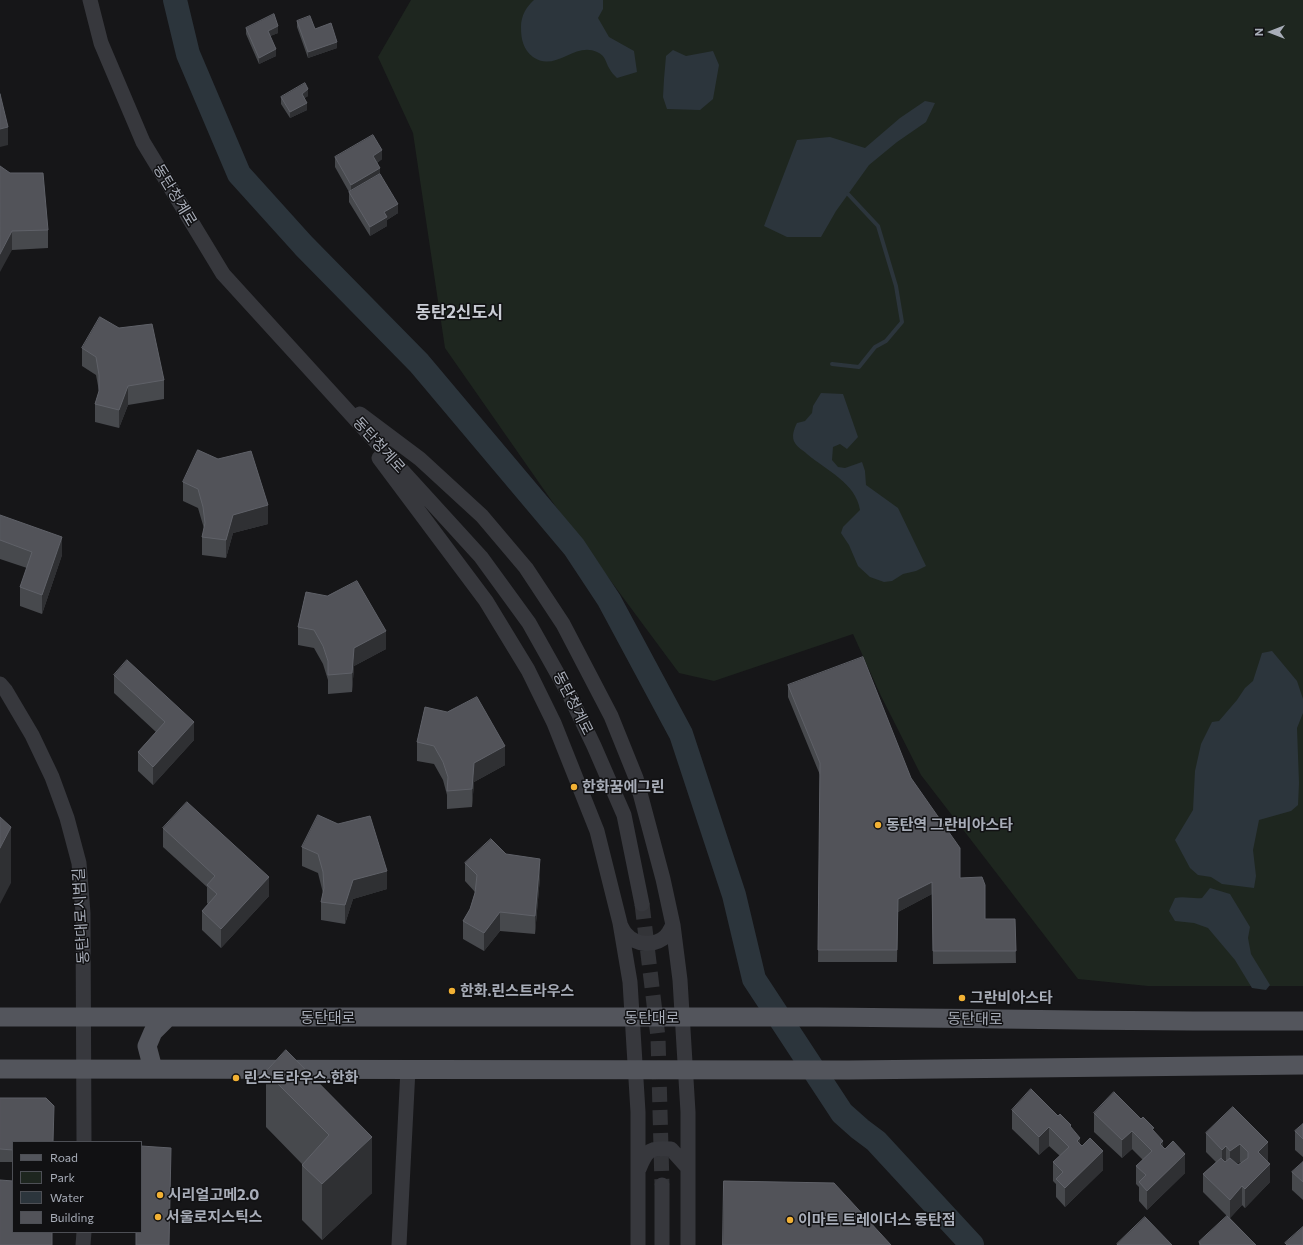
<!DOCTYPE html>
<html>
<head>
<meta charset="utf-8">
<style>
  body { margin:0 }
  #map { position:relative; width:1303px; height:1245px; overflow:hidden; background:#161618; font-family:Commissioner,sans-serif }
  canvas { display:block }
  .legend { position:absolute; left:12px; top:1141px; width:130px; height:92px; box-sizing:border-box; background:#111113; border:1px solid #4d4f55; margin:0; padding:5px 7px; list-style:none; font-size:12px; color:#a8adb8 }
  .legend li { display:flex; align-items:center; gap:8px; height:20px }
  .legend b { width:20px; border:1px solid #4d4f55 }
  .north { position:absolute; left:1251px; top:12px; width:40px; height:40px; -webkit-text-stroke:3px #111113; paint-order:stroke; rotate:270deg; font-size:11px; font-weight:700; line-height:16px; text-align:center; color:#a8adb8 }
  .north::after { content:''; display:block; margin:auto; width:14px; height:18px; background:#a8adb8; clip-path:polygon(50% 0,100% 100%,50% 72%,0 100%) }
</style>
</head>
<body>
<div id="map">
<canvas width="1303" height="1245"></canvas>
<ul class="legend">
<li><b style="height:5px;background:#53555c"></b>Road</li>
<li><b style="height:11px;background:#1e261f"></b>Park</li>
<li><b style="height:11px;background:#2c353c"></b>Water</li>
<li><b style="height:11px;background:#525359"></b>Building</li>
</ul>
<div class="north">N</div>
</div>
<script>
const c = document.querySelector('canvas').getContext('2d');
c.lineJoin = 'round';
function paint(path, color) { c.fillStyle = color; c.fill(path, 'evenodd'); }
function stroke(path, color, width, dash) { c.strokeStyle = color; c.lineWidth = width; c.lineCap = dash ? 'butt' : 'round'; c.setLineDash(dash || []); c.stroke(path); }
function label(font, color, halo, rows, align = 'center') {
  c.font = font + ' Commissioner,"Noto Sans KR",sans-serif'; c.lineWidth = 3; c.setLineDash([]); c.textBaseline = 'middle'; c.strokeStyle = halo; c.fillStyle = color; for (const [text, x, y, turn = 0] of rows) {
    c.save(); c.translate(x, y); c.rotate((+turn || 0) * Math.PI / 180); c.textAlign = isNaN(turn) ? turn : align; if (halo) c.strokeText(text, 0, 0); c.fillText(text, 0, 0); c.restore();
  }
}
paint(new Path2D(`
  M411,0h892v986h-155l-70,-7 -157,-204 -40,-79 -28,-62 -139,47 -35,-8 -123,-166 -111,-159 -32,-215 -35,-76z`), '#1e261f');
paint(new Path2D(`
  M534,0h69v9l-5,9 11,19 25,14 3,21 -20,6c-3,-3 -6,-6 -8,-10 -4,-7 -3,-12 -12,-16 -22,-11 -42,21 -64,5 -10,-8 -12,-18 -12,-30 0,-11 5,-20 13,-27z
  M673,50l13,6 27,-5 6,14 -6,34 -13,11 -33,-1 -4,-12 1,-18 2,-23z
  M925,101l10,2 -9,19 -29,20 -28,23 -33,46 -15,26h-34l-23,-11 33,-86 33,-3 35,11 35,-30z
  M821,393l22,1 15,43 -11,12 -7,-5 -7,3 -1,13 6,7 7,1 17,-6 3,9 1,14 32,23 28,58 -10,5 -13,3 -11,7 -8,1 -14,-5 -12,-11 -9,-21 -8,-12 2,-6 17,-17c-4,-27 -34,-40 -53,-56 -3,-3 -10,-7 -12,-11 -4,-6 -1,-14 2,-20l8,-2 7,-8 1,-7z
  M1272,651l25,30 6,18v14l-6,15 2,55 -1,22 -7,6 -32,9 -6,30 3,26 -2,12 -32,-4 -11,-7 -13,-2 -8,-7 -15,-28 18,-30 2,-39 6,-27 11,-22 7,-1 18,-21 8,-12 8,-7 9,-28z
  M1210,888l20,6 20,33 -2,11 3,16 19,31 -4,5 -14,-2 -17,-28 -27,-32 -14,-5 -19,-2 -6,-10 6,-13c9,-2 18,1 27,0z`), '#2c353c');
stroke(new Path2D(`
  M832,364l27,3 16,-20 11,-6 16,-19 -6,-36 -18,-60 -30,-32`), '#2c353c', 4);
stroke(new Path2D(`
  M175,0l13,54 51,120 65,72 115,117 155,184 35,53 72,134 53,161 20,84 88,134 18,16 16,12 96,104`), '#2c353c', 24);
stroke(new Path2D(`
  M642,904l16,133 4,148`), '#333438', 15, [15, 8]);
stroke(new Path2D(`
  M90,0l11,43 42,99 80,132 258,283 48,66 41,73 24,50 30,69 18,89
  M360,414l60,45 62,57 44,52 37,56 48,92 25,62 27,101 10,46 7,55 8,132v133
  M379,458l107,143 42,69 26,53 43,108 23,92 10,59 8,130v133
  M0,684l6,7 26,44 20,42 15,41 12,45 4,50 1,229
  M621,926c1,2 3,6 5,8 9,11 29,13 40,2 3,-3 5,-8 7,-11
  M639,1169c8,-20 11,-21 32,-20l17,19
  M83,1245l1,-13
  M399,1245l9,-176
  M662,1245v-60`), '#37383d', 15);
stroke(new Path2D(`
  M0,1017c273,2 546,-1 818,0 162,1 323,5 485,4
  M0,1069l849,1 454,-5
  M153,1069l-6,-23 6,-14 14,-14`), '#53555c', 19);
paint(new Path2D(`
  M297,21l18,8 22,19 -29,10 -11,-31z
  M246,28l32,5 -8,3 6,20 -17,8 -13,-30z
  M308,96l-4,2 3,12 -17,8 -9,-14v-7z
  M335,157l47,2 -5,4 3,12 18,38 -11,7v6l-17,10 -21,-34v-10l-14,-25z
  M0,166l48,64v18l-36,2z
  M82,348l82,32v19l-36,6 -9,23 -24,-6v-18l4,-13 -3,-16 -14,-9z
  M198,450l70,74 -35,9 -7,25 -24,-3v-18l2,-9 -1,-3 -5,-17 -15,-7v-19z
  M0,515l62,40 -20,59 -22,-8v-19l7,-19 -27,-9z
  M306,592l80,57 -32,17 -2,26 -24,2v-14l-5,-16 -9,-16 -16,-3v-18z
  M114,675l80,65 -41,45 -15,-14v-19l18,-20 -42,-39z
  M788,685l123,93 49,100 25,41h30l1,44 -83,1 -1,-70 -34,18 -1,50h-79l2,-187 -32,-78z
  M425,707l80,58 -31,17 -2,25 -25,2v-14l-4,-15 -9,-16 -17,-3v-19z
  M338,824l49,65 -34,10 -8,25 -24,-4v-18l2,-9 -5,-20 -16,-7v-19z
  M163,828l106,68 -48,52 -19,-18v-19l6,-7 -1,-1v-16l-44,-40z
  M506,854l34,23 -5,57 -35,-3 -16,20 -21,-12v-18l7,-12 5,-17 -10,-11v-18z
  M286,1050l86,143 -50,47 -20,-20v-56l-36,-37v-55z
  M0,1098l13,44v20h-13z
  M1233,1107l35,54h-1l3,21 -25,26 -3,-3 -12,13 26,27h-57v-3l28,-26 -24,-24v-18l13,-12 -10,-10v-19zM1240,1162l1,1 -3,2 -1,-1z
  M1012,1110l59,18 9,16 23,26 -38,37 -9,-10v-13l-3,-3v-19l7,-6 -11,-10 -10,9 -27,-26z
  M1094,1113l47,6 13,12 9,16 22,26 -38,37 -8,-9v-14l-3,-3v-18l7,-6 -11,-11 -10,9 -28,-26z
  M1303,1124v33l-8,-7v-19z
  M1303,1162v38l-11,-10v-18z`), '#47494d');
paint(new Path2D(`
  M278,26v7l-10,4v-6z
  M337,42v6l-29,10v-6z
  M276,49v7l-17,8v-6z
  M308,89v7l-6,4v-6z
  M307,103v7l-17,8v-6z
  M8,127v18l-8,2v-18z
  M382,150v9l-9,7v-10z
  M380,168v10l-29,17v-10z
  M398,204v9l-11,7v6l-17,10v-9l14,-15z
  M12,231v19l-12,22v-18z
  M128,386v19l-9,23v-18z
  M268,505v19l-35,9 -7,25v-18l7,-25z
  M62,537v18l-20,59v-19z
  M386,631v18l-32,17 -2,26v-19l2,-25z
  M194,722v18l-41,45v-18z
  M505,746v19l-31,17 -2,25v-18l2,-26z
  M11,827v56l-11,21v-56z
  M540,859v18l-5,57v-18z
  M387,871v18l-34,10 -8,25v-19l8,-25z
  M269,877v19l-48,52v-19z
  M932,882v12l-34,18 -1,50 1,-63z
  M500,912v19l-16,20v-18z
  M1049,1127v19l-10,9v-18z
  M1132,1131v18l-10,9v-18z
  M372,1137v56l-50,47v-56z
  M1080,1138v18l-3,-15z
  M1163,1141v19l-3,-16z
  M1268,1142v19l-10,9v-18z
  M1240,1144v18l-10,8v-19z
  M1226,1146v18l-4,4v-18z
  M1103,1151v19l-38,37v-19z
  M1185,1154v19l-38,37v-19z
  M1270,1164v18l-25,26v-19z
  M1242,1186v19l-12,13v-18z`), '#2f3033');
const building = new Path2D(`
  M274,14l4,12 -10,5 8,18 -17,9 -13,-30z
  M310,16l5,13 16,-6 6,19 -29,10 -11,-31z
  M305,83l3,6 -6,5 5,9 -17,9 -9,-15z
  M0,94l8,33 -8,2z
  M373,135l9,15 -9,6 7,12 -29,17 -16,-28z
  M0,166l10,7h33l5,57 -36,1 -12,23z
  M380,174l18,30 -14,8 3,5 -17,10 -21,-35z
  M100,317l19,11 33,-4 12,56 -36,6 -9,24 -24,-6 4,-13v-16l-3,-18 -14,-9z
  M198,450l20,9 33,-8 17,54 -35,10 -7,25 -24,-3 3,-14 -2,-16 -5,-18 -15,-7z
  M0,515l62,22 -20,58 -22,-8 12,-35 -32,-12z
  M357,581l29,50 -32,17 -2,25 -24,2v-14l-5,-15 -9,-16 -16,-3 8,-35 21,4z
  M863,657l48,121 49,70v30l22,-1 3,8v34h30l1,32h-83l-1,-69 -34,17 -1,51h-79l2,-187 -32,-78z
  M127,660l67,62 -41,45 -15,-15 27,-30 -51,-47z
  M477,697l28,49 -31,17 -2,26 -25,2 1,-14 -5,-15 -9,-16 -17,-4 8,-35 22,5z
  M187,802l82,75 -48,52 -19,-18 15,-17 -10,-9 8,-9 -52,-48z
  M318,815l20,9 32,-8 17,55 -34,9 -8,25 -24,-3 3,-14 -1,-16 -5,-18 -16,-7z
  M0,817l11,10 -11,21z
  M491,839l15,15 34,5 -5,57 -35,-4 -16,21 -21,-12 7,-12 5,-16 2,-18 -12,-12z
  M286,1050l86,87 -50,47 -20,-19 27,-30 -63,-63z
  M1031,1089l27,27 2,-2 11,11 -1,1 10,12 -3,3 5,5 8,-8 13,13 -38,37 -9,-9 7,-7 -10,-10 16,-15 -20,-20 -10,10 -27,-27z
  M1114,1092l27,27 2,-2 11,11 -2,1 11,12 -3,3 5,5 8,-8 12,13 -38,37 -8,-9 7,-7 -10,-9 16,-15 -20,-20 -10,9 -28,-27z
  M0,1098h46l8,8 -1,36h-40v8l-13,-1z
  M1233,1107l35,35 -10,10 12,12 -25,25 -3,-3 -12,14 -27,-26 18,-16 4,4 5,-4 8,7 10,-7v-6l-8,-8 -10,7 -4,-5 -4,4 -16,-17z
  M1303,1124v15l-8,-8z
  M141,1146l30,2 -2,97h-33v-13h5z
  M1303,1162v20l-11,-10z
  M0,1180l13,1v51h39v13h-52z
  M724,1181l110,2 57,62h-168z
  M1227,1216l29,29h-55l-2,-3z
  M1145,1217l27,28h-54l-1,-1z
  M1303,1227v18h-16l-2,-2z`);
paint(building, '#525359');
stroke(building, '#5f6168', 1);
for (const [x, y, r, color] of [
  [574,787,4,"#f2b134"],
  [878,825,4,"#f2b134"],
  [452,991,4,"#f2b134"],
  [962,998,4,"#f2b134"],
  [236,1078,4,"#f2b134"],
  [160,1195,4,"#f2b134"],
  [158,1217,4,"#f2b134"],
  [790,1220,4,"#f2b134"]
]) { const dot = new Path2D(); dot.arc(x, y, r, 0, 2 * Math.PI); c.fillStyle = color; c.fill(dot); stroke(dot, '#111113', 1.5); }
label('15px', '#a8adb8', '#111113', [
  ["동탄청계로",175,195,59],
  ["동탄청계로",379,445,48],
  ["동탄청계로",573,703,63],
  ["동탄대로시범길",81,916,-93],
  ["동탄대로",328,1018],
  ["동탄대로",652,1018],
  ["동탄대로",975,1019,1]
]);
label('bold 15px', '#a8adb8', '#111113', [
  ["한화꿈에그린",582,787],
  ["동탄역 그란비아스타",886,825],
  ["한화.린스트라우스",460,991],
  ["그란비아스타",970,998],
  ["린스트라우스.한화",244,1078],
  ["시리얼고메2.0",168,1195],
  ["서울로지스틱스",166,1217],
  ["이마트 트레이더스 동탄점",798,1220]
], 'left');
label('bold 17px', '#c9ccd4', '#111113', [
  ["동탄2신도시",459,312]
]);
</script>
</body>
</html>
